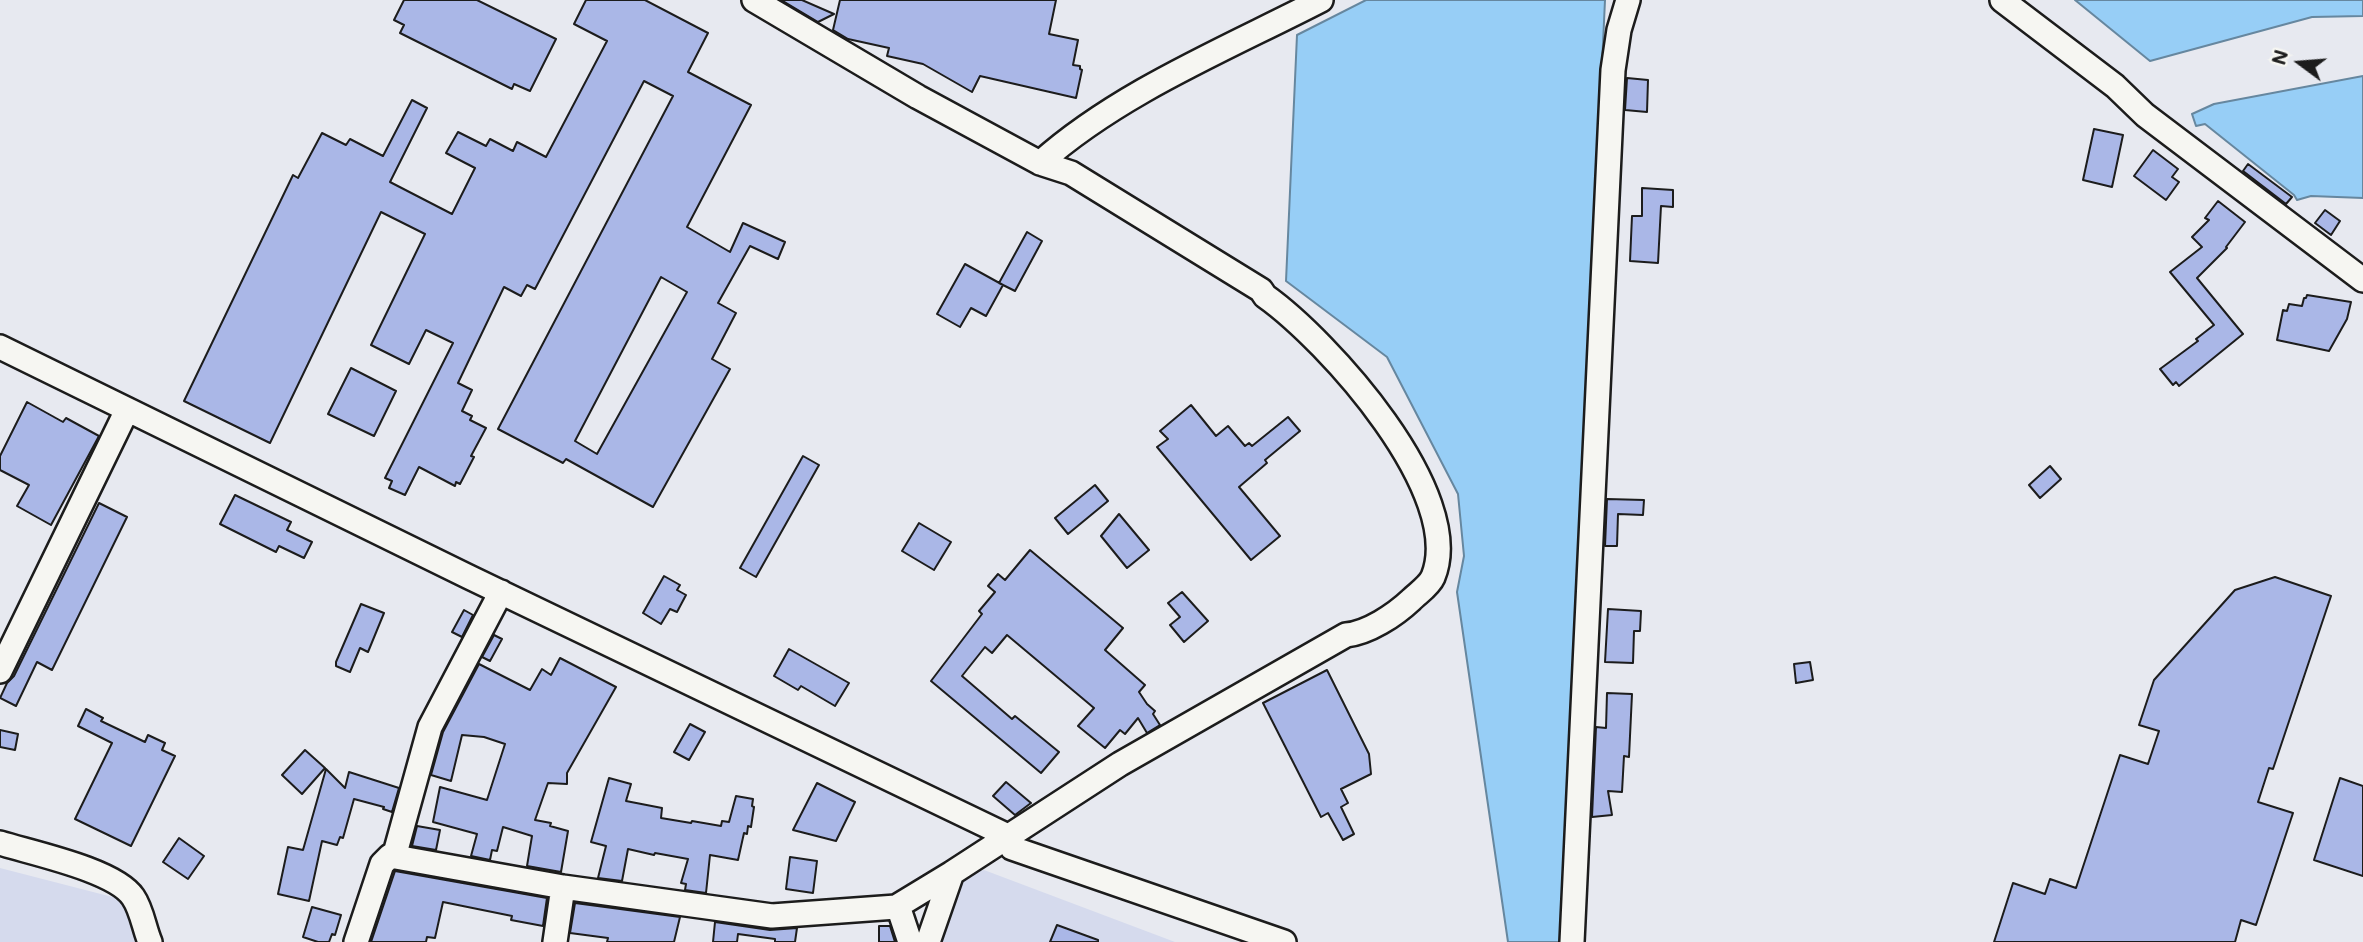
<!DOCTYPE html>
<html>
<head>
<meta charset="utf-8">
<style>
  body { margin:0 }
  #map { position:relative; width:2363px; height:942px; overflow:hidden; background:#e7e9f0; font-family:Mali,sans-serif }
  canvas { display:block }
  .north { position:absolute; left:2265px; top:28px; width:70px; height:70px; -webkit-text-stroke:5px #f6f6f2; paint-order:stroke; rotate:286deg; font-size:19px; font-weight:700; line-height:28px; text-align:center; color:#1c1c1c }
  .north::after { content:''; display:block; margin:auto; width:24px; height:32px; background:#1c1c1c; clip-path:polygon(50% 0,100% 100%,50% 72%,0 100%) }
</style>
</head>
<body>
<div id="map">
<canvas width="2363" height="942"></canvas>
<div class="north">N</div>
</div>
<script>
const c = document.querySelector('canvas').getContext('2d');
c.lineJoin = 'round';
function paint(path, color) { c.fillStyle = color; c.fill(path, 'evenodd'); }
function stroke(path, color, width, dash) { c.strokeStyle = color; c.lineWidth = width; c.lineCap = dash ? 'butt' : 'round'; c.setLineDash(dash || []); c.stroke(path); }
paint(new Path2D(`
  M0,868l124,32 16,42h-140z
  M984,870l191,72h-237l23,-66z`), '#d5daed');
const water = new Path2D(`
  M1366,0h239l-43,942h-54l-51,-350 7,-36 -6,-62 -71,-137 -101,-76 11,-246z
  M2075,0h288v16l-51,1 -162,44z
  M2363,76v122l-52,-2 -14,4 -3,-5 -89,-71 -9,2 -4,-12 22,-10z`);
paint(water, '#97cef6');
stroke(water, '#66879f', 2);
const building = new Path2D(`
  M404,0h73l79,39 -26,52 -16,-7 -2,5 -112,-56 4,-8 -10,-5z
  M586,0h59l63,33 -20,39 63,33 -64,122 43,25 13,-29 42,19 -7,17 -28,-13 -32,57 18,10 -24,46 18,10 -77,138 -87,-48 -3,4 -65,-34 175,-333 -29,-15 -109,208 -8,-4 -6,11 -17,-9 -46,96 14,7 -10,21 10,5 -2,4 16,8 -15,28 3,1 -14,27 -4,-2 -1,4 -36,-19 -14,28 -16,-7 3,-7 -7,-3 68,-135 -27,-13 -17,34 -38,-19 54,-111 -44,-22 -111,231 -86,-42 109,-226 5,3 24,-45 24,12 4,-6 33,17 29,-56 15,8 -37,74 62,32 23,-46 -29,-15 12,-21 28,14 4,-7 23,12 4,-9 29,15 61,-116 -33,-17zM661,277l26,15 -90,162 -22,-13z
  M781,0h21l32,14 -16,8z
  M840,0h216l-7,34 29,6 -5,25 7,1v3l2,1 -6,28 -96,-22 -8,16 -49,-28 -36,-8 2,-8 -41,-9 -15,-9z
  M1627,78l21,2 -1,32 -22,-2z
  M2094,129l29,6 -11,52 -29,-7z
  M2153,150l25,19 -6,8 7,5 -13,18 -32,-24z
  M2248,164l44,33 -6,7 -43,-33z
  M1642,188l31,2v17l-12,-1 -3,57 -28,-2 2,-45h10z
  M2218,201l27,21 -19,25 1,1 -30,30 46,56 -64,52 -3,-4 -3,3 -13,-16 38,-28 -2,-2 18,-14 -44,-53 32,-25 -10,-10 17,-17 -4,-2z
  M2325,210l15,11 -9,14 -16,-12z
  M1027,232l15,9 -27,50 -16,-8z
  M965,264l38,21 -17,31 -15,-8 -11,19 -23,-13z
  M2307,295l44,7 -4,17 -18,32 -52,-11 6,-30 4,1 2,-7 13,2 2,-8h2z
  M351,368l45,23 -22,45 -46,-22z
  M27,402l36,20 3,-4 33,18 -48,89 -34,-19 12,-21 -29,-15v-14z
  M1191,405l25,31 12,-10 17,20 4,-3 3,3 36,-29 12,14 -35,29 2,3 -28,24 41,49 -29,24 -94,-113 11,-8 -8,-8z
  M803,456l16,9 -63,112 -16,-9z
  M2050,466l11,13 -21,19 -11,-13z
  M1095,485l13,16 -40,33 -13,-16z
  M235,495l56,27 -4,8 25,12 -8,16 -25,-12 -3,6 -56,-28z
  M1607,499l37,1 -1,15 -25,-1 -1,32h-12z
  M99,503l28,14 -75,153 -15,-8 -21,44 -16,-8 7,-15 7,-7z
  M1119,514l30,36 -22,18 -26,-32z
  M919,523l32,19 -17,28 -32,-19z
  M1030,550l93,78 -18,22 40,35 -6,7 8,12 8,7 -2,3 7,11 -13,8 -9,-15 -13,16 -5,-4 -15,18 -27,-22 16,-18 -87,-73 -15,18 -7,-6 -23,29 50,43 3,-3 44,36 -18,21 -110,-92 51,-67 -3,-3 16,-19 -7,-6 10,-12 7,6z
  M664,576l16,9 -3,5 9,5 -9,17 -7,-3 -9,15 -18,-11z
  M2275,577l56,19 -58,173 -4,-1 -11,34 35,11 -37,112 -15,-5 -6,22h-241l19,-59 32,11 5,-15 26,9 44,-133 28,9 11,-33 -20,-6 15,-45 81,-90z
  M1182,592l26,29 -24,21 -14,-17 10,-8 -12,-14z
  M361,604l23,9 -16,39 -8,-4 -10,24 -14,-6v-4z
  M1608,609l33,2 -1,20h-6l-1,32 -28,-1z
  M464,610l9,5 -11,22 -10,-5z
  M494,635l8,4 -12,22 -8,-4z
  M789,649l60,34 -14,23 -34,-20 -3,4 -24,-14z
  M560,658l56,29 -49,86v11l-19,-1 -13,37 16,3 -1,3 18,5 -7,41 -34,-6 5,-30 -29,-9 -6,24 -5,-1 -2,10 -19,-4 6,-22 -44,-12 7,-35 47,13 18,-56 -21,-7 -22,-2 -11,46 -20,-6 12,-43 36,-68 51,26 12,-21 9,6z
  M1810,662l3,18 -17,3 -2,-19z
  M1327,670l42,84 2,20 -30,15 7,14 -7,4 13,27 -11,6 -15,-27 -7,4 -58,-114z
  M1607,693l25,1 -3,63 -5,-1 -2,36 -14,-1 4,24 -20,2 4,-90 10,1z
  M86,709l17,9 -2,3 44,21 3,-7 17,8 -3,7 13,6 -44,90 -56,-27 37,-76 -34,-17z
  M690,724l15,8 -16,28 -15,-8z
  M0,730l18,4 -3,16 -15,-3z
  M305,750l20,18 -23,26 -20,-19z
  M326,769l19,19 4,-16 50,16 -7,24 -9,-3 1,-2 -30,-8 -11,39 -3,-1 -3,8 -15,-4 -13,60 -31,-7 10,-47 15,3z
  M609,778l22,6 -5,17 36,7 -1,10 30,5 1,-2 29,5 1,-5 7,1 7,-26 17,3 -1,7 2,1 -3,20 -3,-1 -1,8 -3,-1 -6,27 -28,-5 -4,38 -21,-3 1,-6 -5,-1 7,-24 -33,-6 -1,2 -26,-6 -6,32 -24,-3 8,-32 -15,-4z
  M2340,778l23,8v90l-49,-16z
  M1006,782l25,21 -16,12 -22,-19z
  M817,783l38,19 -19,39 -43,-11z
  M417,826l23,4 -4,20 -24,-4z
  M179,838l25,18 -16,23 -25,-17z
  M790,857l27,4 -4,32 -27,-4z
  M395,871l152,27 -4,28 -32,-6 1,-4 -69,-14 -8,36 -8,-1 -1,5h-55z
  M575,903l105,14 -6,25h-67l1,-4 -38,-5z
  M312,907l29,8 -6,20 -3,-1 -3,8h-11l-15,-5z
  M715,922l55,8 27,-2 -2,14h-20v-3l-37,-5 -1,8h-24z
  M1057,925l41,15v2h-48z
  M879,926h11l5,16h-16z`);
paint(building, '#aab7e7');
stroke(building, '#1c1c1c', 2);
const minor = new Path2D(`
  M754,0l164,97 122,66 31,10 190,117 4,6c62,44 202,198 168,281 -4,9 -15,16 -22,23 -16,15 -43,33 -65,35l-226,129 -168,109 -24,69
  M2002,0l113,86 30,29 218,165
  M1040,163c78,-70 188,-115 281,-163
  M0,347l469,230 541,260
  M0,671l127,-261
  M1010,837l2,11 272,94
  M0,843c32,10 115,27 133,54 9,13 11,31 17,45
  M394,857l36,-130 71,-135
  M898,906l12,36
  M356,942l26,-78 8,-8 173,31 209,29 124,-9 56,-34
  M555,942l8,-55
  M1572,942l41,-872 6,-40 9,-30`);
stroke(minor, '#1c1c1c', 28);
stroke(minor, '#f6f6f2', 23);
</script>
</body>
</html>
